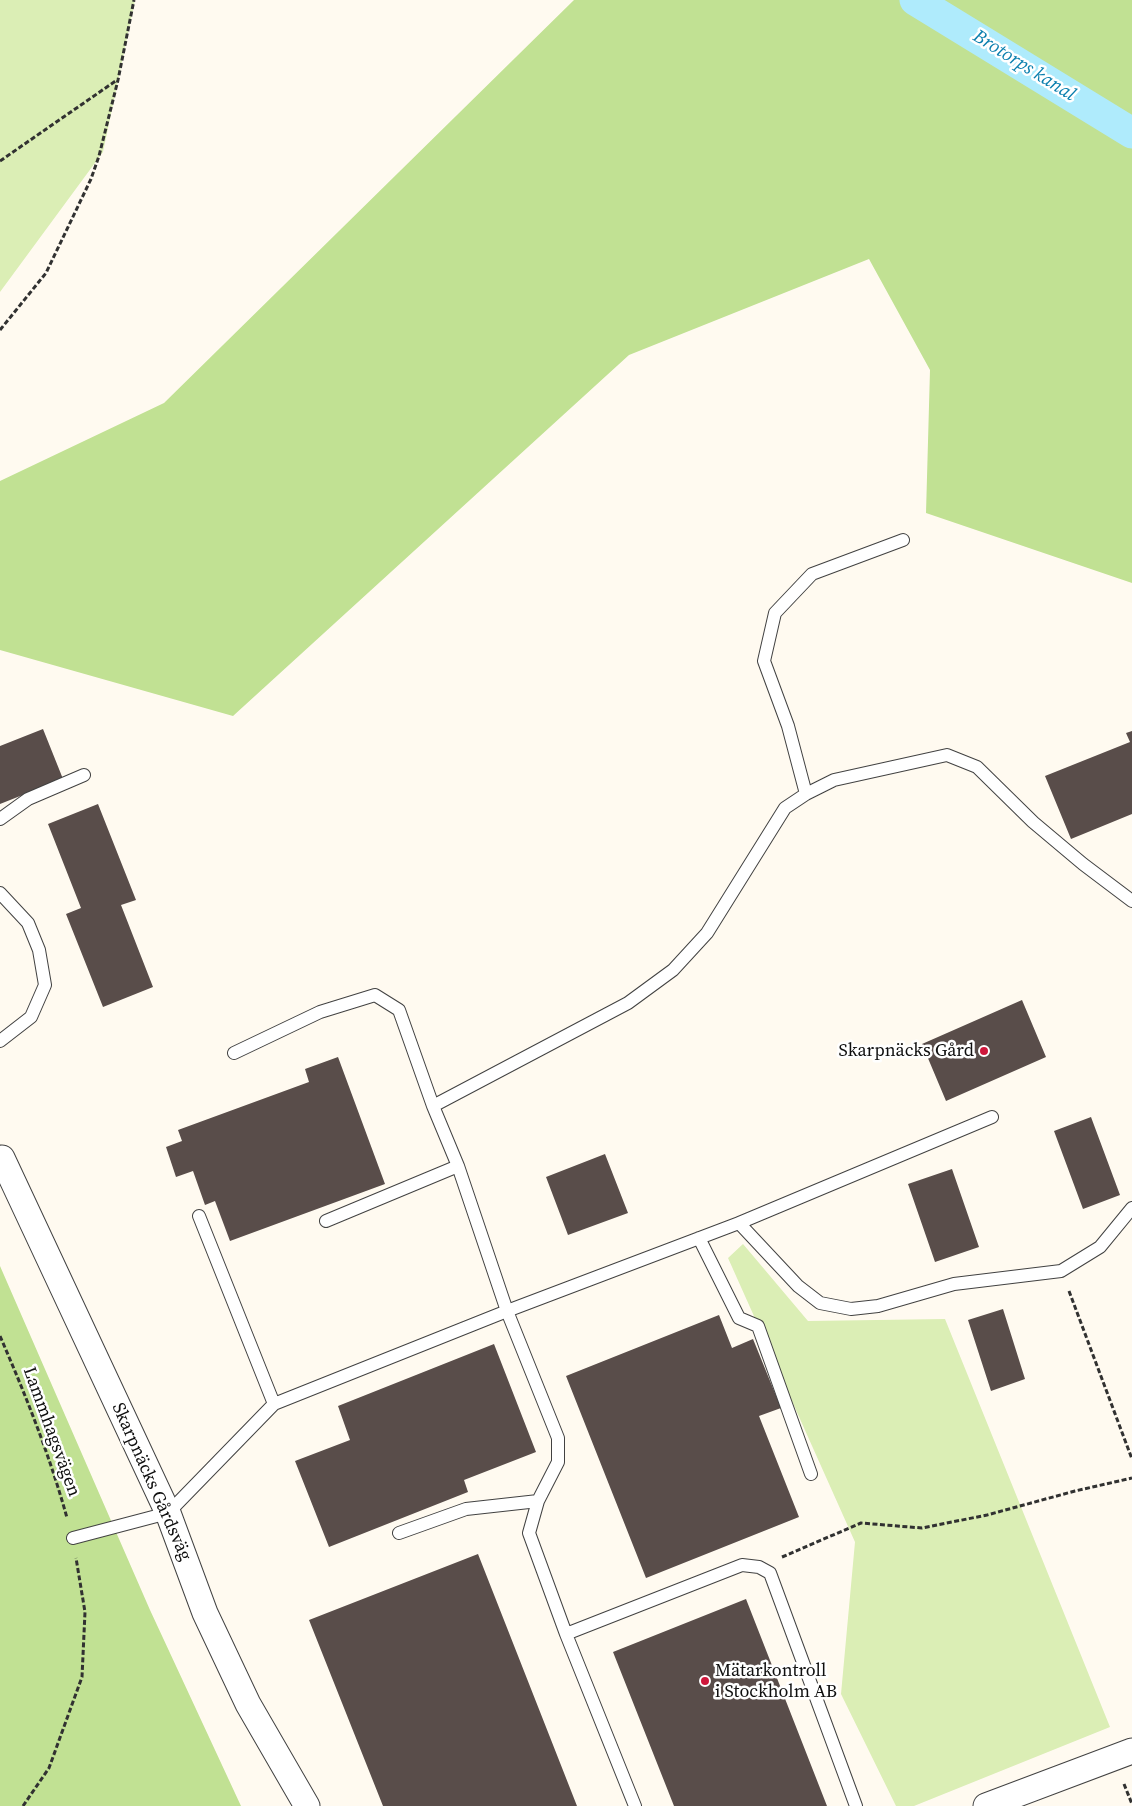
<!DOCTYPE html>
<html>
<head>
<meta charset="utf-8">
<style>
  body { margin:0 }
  canvas { display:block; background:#fffaf0 }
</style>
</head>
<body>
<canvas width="1132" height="1806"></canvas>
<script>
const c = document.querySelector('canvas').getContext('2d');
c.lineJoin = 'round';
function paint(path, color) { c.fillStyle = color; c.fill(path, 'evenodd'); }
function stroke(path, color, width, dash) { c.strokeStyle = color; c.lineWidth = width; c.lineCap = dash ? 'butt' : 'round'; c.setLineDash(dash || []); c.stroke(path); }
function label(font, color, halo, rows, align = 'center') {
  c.font = font + ' "Source Serif 4",serif'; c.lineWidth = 5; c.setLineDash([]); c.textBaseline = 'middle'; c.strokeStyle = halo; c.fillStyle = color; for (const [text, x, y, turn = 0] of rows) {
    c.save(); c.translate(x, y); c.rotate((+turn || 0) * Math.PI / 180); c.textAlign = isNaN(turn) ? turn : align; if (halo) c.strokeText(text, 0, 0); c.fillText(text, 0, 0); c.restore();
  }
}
paint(new Path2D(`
  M0,0h135l-32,152 -103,140z
  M743,1244l65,77 137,-2 165,408 -196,79h-18l-55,-112 14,-152 -127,-284z`), '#dbeeb5');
paint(new Path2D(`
  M574,0h558v583l-206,-70 4,-143 -61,-111 -240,96 -396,361 -233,-66v-169l164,-78z
  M0,1266l150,344 91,196h-241z`), '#c1e193');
stroke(new Path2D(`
  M915,0l217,133`), '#afebfc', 31);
paint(new Path2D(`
  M43,729l20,50 -63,25v-58z
  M1132,731v83l-61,25 -26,-63 85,-34 -4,-9z
  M98,804l38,96 -15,5 32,82 -50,20 -37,-93 15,-6 -33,-84z
  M1022,1000l24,57 -100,44 -24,-57z
  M338,1057l47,127 -155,57 -15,-40 -10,4 -12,-34 -17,6 -10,-30 16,-6 -4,-11 131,-48 -4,-13z
  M1091,1117l29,78 -37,14 -29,-78z
  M605,1154l23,59 -60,22 -22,-58z
  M952,1169l27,78 -44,15 -27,-78z
  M1003,1309l22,70 -34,12 -23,-71z
  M719,1315l13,33 21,-9 28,69 -22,8 40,101 -153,61 -80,-202z
  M494,1344l42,108 -72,28 4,12 -139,55 -34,-86 55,-21 -12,-34z
  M478,1554l99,252h-194l-74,-186z
  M746,1599l81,207h-153l-61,-154z`), '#594d4a');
const service = new Path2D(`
  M806,794l-18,-68 -24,-65 11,-48 37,-39 91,-34
  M0,819l28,-20 56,-24
  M0,893l28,30 11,27 6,35 -14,32 -31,24
  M234,1053l86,-41 55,-17 24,15 34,96 25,60 49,145 51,127v24l-20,39 -9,32 37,101 176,-69 17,2 11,6 86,233
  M433,1106l195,-103 45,-33 34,-37 78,-125 21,-14 28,-14 113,-25 30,12 56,55 50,42 49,37
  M199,1216l75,188
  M326,1221l132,-55
  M739,1223l253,-106
  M699,1238l40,80 19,8 53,148
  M399,1533l67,-24 72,-8
  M73,1538l95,-25 106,-109 233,-93 232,-88 59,63 22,17 31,6 27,-3 76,-22 107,-13 39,-24 32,-39
  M566,1634l69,172`);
const minor = new Path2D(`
  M2,1158l166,355 37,100 43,91 59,102
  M986,1806l146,-55`);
stroke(service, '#424242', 14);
stroke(minor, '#424242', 27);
stroke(new Path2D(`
  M0,161l117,-81
  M0,330l46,-57 45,-94 8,-23 19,-76 16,-80
  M1069,1291l63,168
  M0,1336c26,60 50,120 67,182
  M782,1557l79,-34 61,5 65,-13 88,-24 57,-13
  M1124,1784l8,20
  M23,1806l26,-38 33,-91 3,-65 -9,-54`), '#313131', 3, [5, 2.5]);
stroke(service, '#fff', 12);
stroke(minor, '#fff', 25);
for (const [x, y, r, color] of [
  [984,1051,5,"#ce173b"],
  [705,1681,5,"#ce173b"]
]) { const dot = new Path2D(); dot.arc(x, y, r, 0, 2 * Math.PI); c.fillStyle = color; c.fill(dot); stroke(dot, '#fff', 2); }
label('18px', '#0f0f0f', '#fff', [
  ["Skarpnäcks Gård",974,1051],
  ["Mätarkontroll",715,1671,"left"],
  ["i Stockholm AB",715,1692,"left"]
], 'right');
label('18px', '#0f0f0f', '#fff', [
  ["Lammhagsvägen",51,1432,70],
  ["Skarpnäcks Gårdsväg",151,1482,66]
]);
label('italic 19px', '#0a7fae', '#fff', [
  ["Brotorps kanal",1024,66,32]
]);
</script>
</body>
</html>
